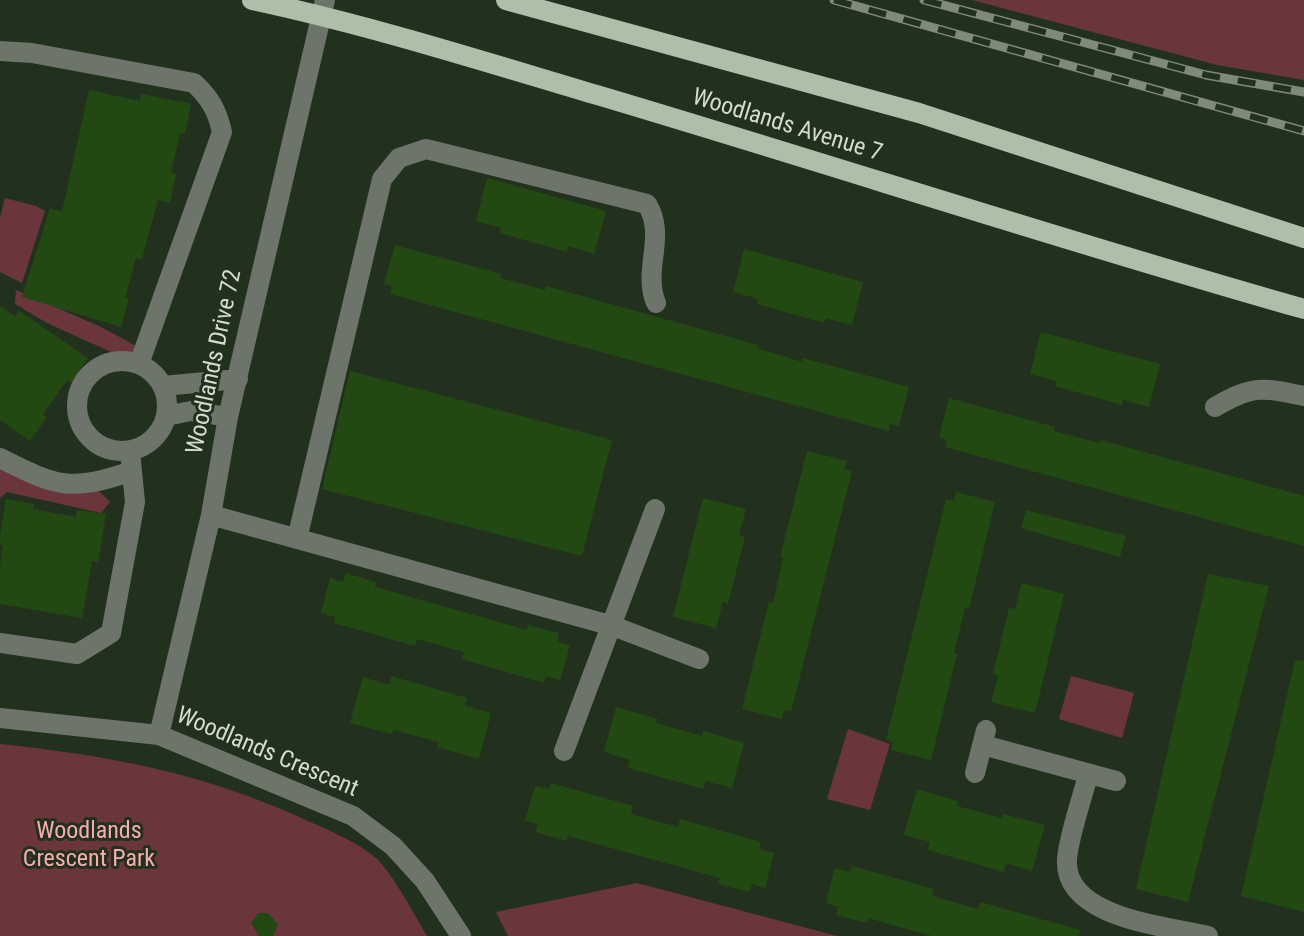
<!DOCTYPE html>
<html>
<head>
<meta charset="utf-8">
<style>
  body { margin:0 }
  canvas { display:block; background:#22311d }
</style>
</head>
<body>
<canvas width="1304" height="936"></canvas>
<script>
const c = document.querySelector('canvas').getContext('2d');
c.lineJoin = 'round';
function paint(path, color) { c.fillStyle = color; c.fill(path, 'evenodd'); }
function stroke(path, color, width, dash) { c.strokeStyle = color; c.lineWidth = width; c.lineCap = dash ? 'butt' : 'round'; c.setLineDash(dash || []); c.stroke(path); }
function label(font, color, halo, rows, align = 'center') {
  c.font = font + ' "Roboto Condensed",sans-serif'; c.lineWidth = 6; c.setLineDash([]); c.textBaseline = 'middle'; c.strokeStyle = halo; c.fillStyle = color; for (const [text, x, y, turn = 0] of rows) {
    c.save(); c.translate(x, y); c.rotate((+turn || 0) * Math.PI / 180); c.textAlign = isNaN(turn) ? turn : align; if (halo) c.strokeText(text, 0, 0); c.fillText(text, 0, 0); c.restore();
  }
}
paint(new Path2D(`
  M972,0h332v80l-87,-15z
  M5,198l31,8 9,5 -23,72 -22,-11v-54z
  M16,290l85,37 39,21 -18,9 -75,-34 -32,-19z
  M0,465l93,20 17,17 -9,11 -94,-21 -7,6z
  M1071,676l63,17 -12,45 -63,-19z
  M848,729l42,15 -20,66 -43,-11z
  M0,744c111,12 205,29 308,77 22,10 50,21 69,38 15,14 39,58 50,77h-427z
  M637,883l200,53h-329l-12,-24z`), '#6a363b');
paint(new Path2D(`
  M89,90l51,11 1,-7 50,10 -6,30 -5,-1 -9,40 5,1 -6,29 -12,-3 -16,59 -6,-1 -11,40 4,1 -8,28 -99,-30 28,-89 12,4z
  M487,178l119,33 -12,43 -26,-8 -1,6 -67,-19 1,-5 -25,-7z
  M395,245l106,29 -1,4 45,12 1,-4 212,59 -1,3 45,14 1,-4 106,29 -10,39 -9,-2 -1,7 -499,-137 2,-8 -8,-2z
  M744,249l119,33 -11,43 -26,-7 -2,5 -67,-19 2,-5 -26,-7z
  M0,306l16,11 2,-7 70,48 -17,25 -4,-3 -24,34 4,3 -17,24 -30,-21z
  M1041,332l119,32 -11,43 -26,-7 -1,5 -67,-19 1,-5 -26,-7z
  M350,371l262,69 -30,116 -260,-67z
  M949,398l106,29 -1,4 45,12 1,-3 204,56v50l-359,-99 2,-7 -8,-3z
  M807,451l40,10 -3,9 8,1 -61,241 -7,-2 -2,9 -40,-10 27,-107 4,1 10,-45 -3,-1z
  M956,492l39,10 -26,107 -4,-1 -11,45 3,1 -26,106 -40,-10 2,-8 -7,-2 60,-241 8,2z
  M703,498l43,11 -7,26 6,1 -17,68 -5,-2 -7,26 -43,-11z
  M6,499l28,5 -1,5 43,8 1,-7 29,4 -8,48 -6,-1 -10,57 -82,-14v-38l3,-21h-3v-9z
  M1026,510l100,26 -6,21 -99,-29z
  M346,573l30,9 -1,5 152,43 1,-5 31,8 -2,9 13,3 -10,35 -14,-4 -2,7 -82,-24 2,-7 -47,-13 -2,7 -81,-23 1,-6 -14,-4 9,-35 13,4z
  M1208,574l61,12 -81,316 -52,-13z
  M1022,583l42,11 -29,119 -44,-11 7,-26 -5,-2 16,-66 6,1z
  M1295,660l9,1v251l-63,-16z
  M391,676l76,22 -2,8 26,7 -12,46 -42,-12 2,-5 -46,-12 -1,4 -42,-11 13,-46 26,8z
  M616,707l42,12 -2,4 46,13 1,-5 41,12 -12,45 -26,-7 -3,8 -75,-21 2,-8 -26,-8z
  M551,783l82,23 -2,8 47,13 2,-8 81,23 -2,7 15,4 -9,35 -13,-4 -3,8 -31,-8 2,-6 -152,-42 -2,5 -30,-9 2,-8 -13,-3 10,-35 14,3z
  M917,789l41,12 -1,5 45,12 1,-4 42,11 -13,46 -26,-8 -2,9 -76,-22 2,-8 -26,-7z
  M852,866l82,23 -2,7 46,13 2,-7 100,28 -1,6h-147l-64,-18 -1,5 -31,-8 3,-8 -13,-4 9,-35 15,4z
  M258,913h10l10,11 -5,12h-14l-8,-13z`), '#224911');
stroke(new Path2D(`
  M0,51l32,2 162,30c16,15 23,27 28,49l-83,232
  M77 406a45 45 0 1 1 90 0a45 45 0 1 1-90 0Z
  M163,386l75,-7
  M1215,407c38,-22 47,-20 89,-11
  M166,416l25,-5 37,6
  M0,458c57,29 71,34 132,13
  M211,515l402,111 86,33
  M297,539l85,-360 17,-21 27,-9 221,55c20,33 -5,65 9,99
  M0,643l77,11 34,-21 24,-131 -5,-51
  M0,718l159,17 194,81 40,30 32,35 36,55
  M159,735l52,-220 17,-98 97,-417
  M983,745l133,36
  M564,751l91,-242
  M975,773l11,-43
  M1088,775c-6,24 -19,60 -21,84 -4,59 99,67 141,77`), '#6d756b', 20);
stroke(new Path2D(`
  M252,0c117,25 230,61 345,95 236,70 470,147 707,214
  M506,0l413,113 385,125`), '#aebea9', 20);
const rail = new Path2D(`
  M834,0l470,131
  M924,0l282,75 98,17`);
stroke(rail, '#7e8a7a', 9);
stroke(rail, '#22311d', 6, [18]);
label('24px', '#d2dccf', '#22311d', [
  ["Woodlands Avenue 7",787,126,17],
  ["Woodlands Drive 72",215,362,-78],
  ["Woodlands Crescent",267,753,23]
]);
label('24px', '#f8acb0', '#22311d', [
  ["Woodlands",89,832],
  ["Crescent Park",89,860]
]);
</script>
</body>
</html>
